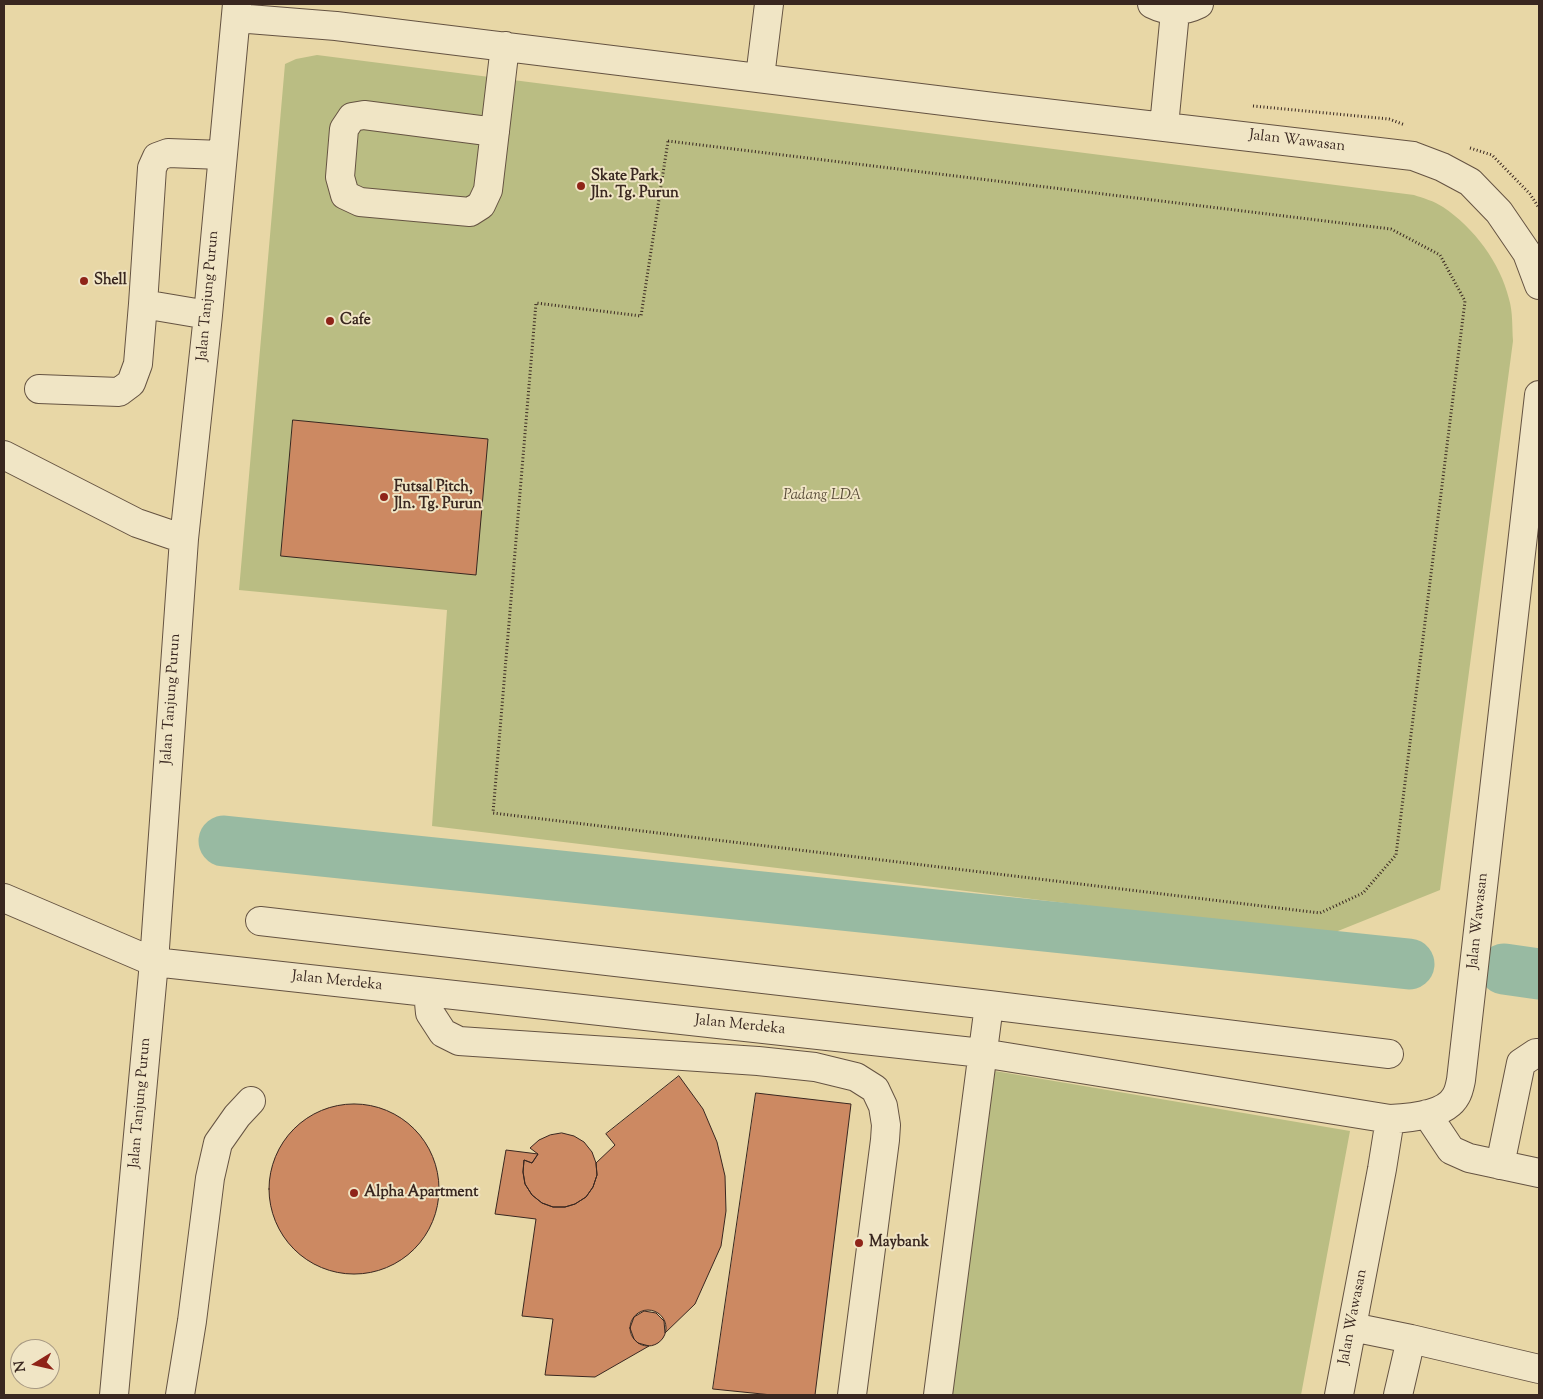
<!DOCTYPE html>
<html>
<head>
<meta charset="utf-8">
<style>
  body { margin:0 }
  #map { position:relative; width:1543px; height:1399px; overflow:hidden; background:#e8d7a6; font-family:"Sorts Mill Goudy",serif }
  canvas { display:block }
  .frame { position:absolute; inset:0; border:5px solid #392720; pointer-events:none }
  .north { position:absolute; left:10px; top:1339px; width:50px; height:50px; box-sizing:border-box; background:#f0e5c5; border:1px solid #a79983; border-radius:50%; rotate:261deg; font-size:14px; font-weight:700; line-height:20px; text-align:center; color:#392720 }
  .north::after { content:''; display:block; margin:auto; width:18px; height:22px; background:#8f2418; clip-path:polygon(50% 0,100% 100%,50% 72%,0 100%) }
</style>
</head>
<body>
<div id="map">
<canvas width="1543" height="1399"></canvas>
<div class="frame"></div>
<div class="north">N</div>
</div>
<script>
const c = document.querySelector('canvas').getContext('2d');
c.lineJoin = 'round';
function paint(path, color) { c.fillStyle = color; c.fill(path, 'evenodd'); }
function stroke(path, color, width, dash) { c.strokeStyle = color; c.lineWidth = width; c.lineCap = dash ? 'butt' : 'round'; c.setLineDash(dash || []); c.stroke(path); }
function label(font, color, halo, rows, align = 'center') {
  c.font = font + ' "Sorts Mill Goudy",serif'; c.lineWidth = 4; c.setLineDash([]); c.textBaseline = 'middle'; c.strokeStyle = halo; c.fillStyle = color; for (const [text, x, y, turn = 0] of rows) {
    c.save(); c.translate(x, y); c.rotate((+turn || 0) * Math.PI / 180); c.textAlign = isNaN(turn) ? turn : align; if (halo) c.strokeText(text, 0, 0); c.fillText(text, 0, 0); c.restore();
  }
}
paint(new Path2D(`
  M317,55l1097,140c9,3 20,6 29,12 31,21 57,55 66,92 4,13 3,29 4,42l-73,549 -112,45 -896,-109 15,-216 -208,-20 46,-526 11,-5z
  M989,1070l361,61 -49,264h-358z`), '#babd83');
stroke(new Path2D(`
  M224,841l1185,123
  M1504,969l35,5`), '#98baa2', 51);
const building = new Path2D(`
  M293,420l195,19 -12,136 -195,-19z
  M679,1076l24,33 14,33 8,34 1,35 -5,35 -26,58 -30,29 -1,-12 -8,-8 -12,-2 -10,6 -4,11 4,11 4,4 11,3 -54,31 -50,-2 8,-56 -31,-3 14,-97 -41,-5 11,-64 32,4 -6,9 -8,-3 -1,12 2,12 7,11 10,8 11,4h12l10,-3 11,-7 7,-10 4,-12 -1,-12 19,-18 -9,-11z
  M756,1093l95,11 -36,291h-43l-59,-6z
  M269 1189a85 85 0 1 1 170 0a85 85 0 1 1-170 0Z
  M562,1133l12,3 10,6 8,10 4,11 1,12 -4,12 -7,10 -11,7 -10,3h-12l-11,-4 -10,-8 -7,-11 -2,-12 1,-12 8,3 6,-9 -8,-6 9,-8 11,-5z
  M630 1328a18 18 0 1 1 36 0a18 18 0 1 1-36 0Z`);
paint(building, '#cc8962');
stroke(building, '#392720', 1);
const minor = new Path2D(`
  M1152,4c16,8 31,8 47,0
  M236,18l100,8 657,81 420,49 29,11 28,15 29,30 28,41 12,32
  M760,77l9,-73
  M1164,126l11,-114
  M495,132l-131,-17 -12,2 -8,12 -4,48 5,18 15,7 110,10 11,-7 7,-15 17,-144
  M208,315l-65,-11 9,-136 5,-11 11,-4 54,2
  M39,389l80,3 12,-9 7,-19 5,-60
  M4,455l133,68 47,16
  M4,898l150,64 828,91 408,66c20,-1 56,-4 66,-23 3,-5 4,-11 5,-16l78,-685
  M260,921l729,84 -51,390
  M428,992l2,21 13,20 16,8 299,20 57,6 41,10 19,12 8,17 3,19 -1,15 -33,255
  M989,1005l400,49
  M1427,1114l24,36 18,8 70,15
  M1500,1165l21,-102 15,-10h3
  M1352,1327l59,12 128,30
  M114,1395l40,-433 30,-423 24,-224 29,-311
  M180,1395l12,-74 18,-143 8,-35 19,-27 14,-15
  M1339,1395l43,-226 8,-50
  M1398,1395l13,-56`);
stroke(minor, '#655342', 30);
stroke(new Path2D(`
  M1253,106l136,13 16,6
  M668,141l723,88 49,26 25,46 -69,554 -33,38 -43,20 -827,-100 43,-510 105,13z
  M1470,148l22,7 38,39 9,14`), '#392720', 3, [1, 2.5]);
stroke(minor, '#f0e5c5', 28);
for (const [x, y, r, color] of [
  [581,186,5,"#8f2418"],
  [84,281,5,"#8f2418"],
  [330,321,5,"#8f2418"],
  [384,497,5,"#8f2418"],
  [354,1193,5,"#8f2418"],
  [859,1243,5,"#8f2418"]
]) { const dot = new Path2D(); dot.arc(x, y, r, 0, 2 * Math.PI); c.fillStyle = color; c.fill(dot); stroke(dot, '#f0e5c5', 2); }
label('15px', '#392720', '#f0e5c5', [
  ["Jalan Wawasan",1297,142,7],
  ["Jalan Tanjung Purun",209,296,-85],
  ["Jalan Tanjung Purun",172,699,-86],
  ["Jalan Wawasan",1479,921,-84],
  ["Jalan Merdeka",337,982,6],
  ["Jalan Merdeka",740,1026,6],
  ["Jalan Tanjung Purun",141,1103,-85],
  ["Jalan Wawasan",1354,1317,-79]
]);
label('bold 15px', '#392720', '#f0e5c5', [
  ["Skate Park,",591,177],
  ["Jln. Tg. Purun",591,194],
  ["Shell",94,281],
  ["Cafe",340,321],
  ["Futsal Pitch,",394,488],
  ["Jln. Tg. Purun",394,505],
  ["Alpha Apartment",364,1193],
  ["Maybank",869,1243]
], 'left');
label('italic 15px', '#594c39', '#f0e5c5', [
  ["Padang LDA",822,496]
]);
</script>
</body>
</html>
